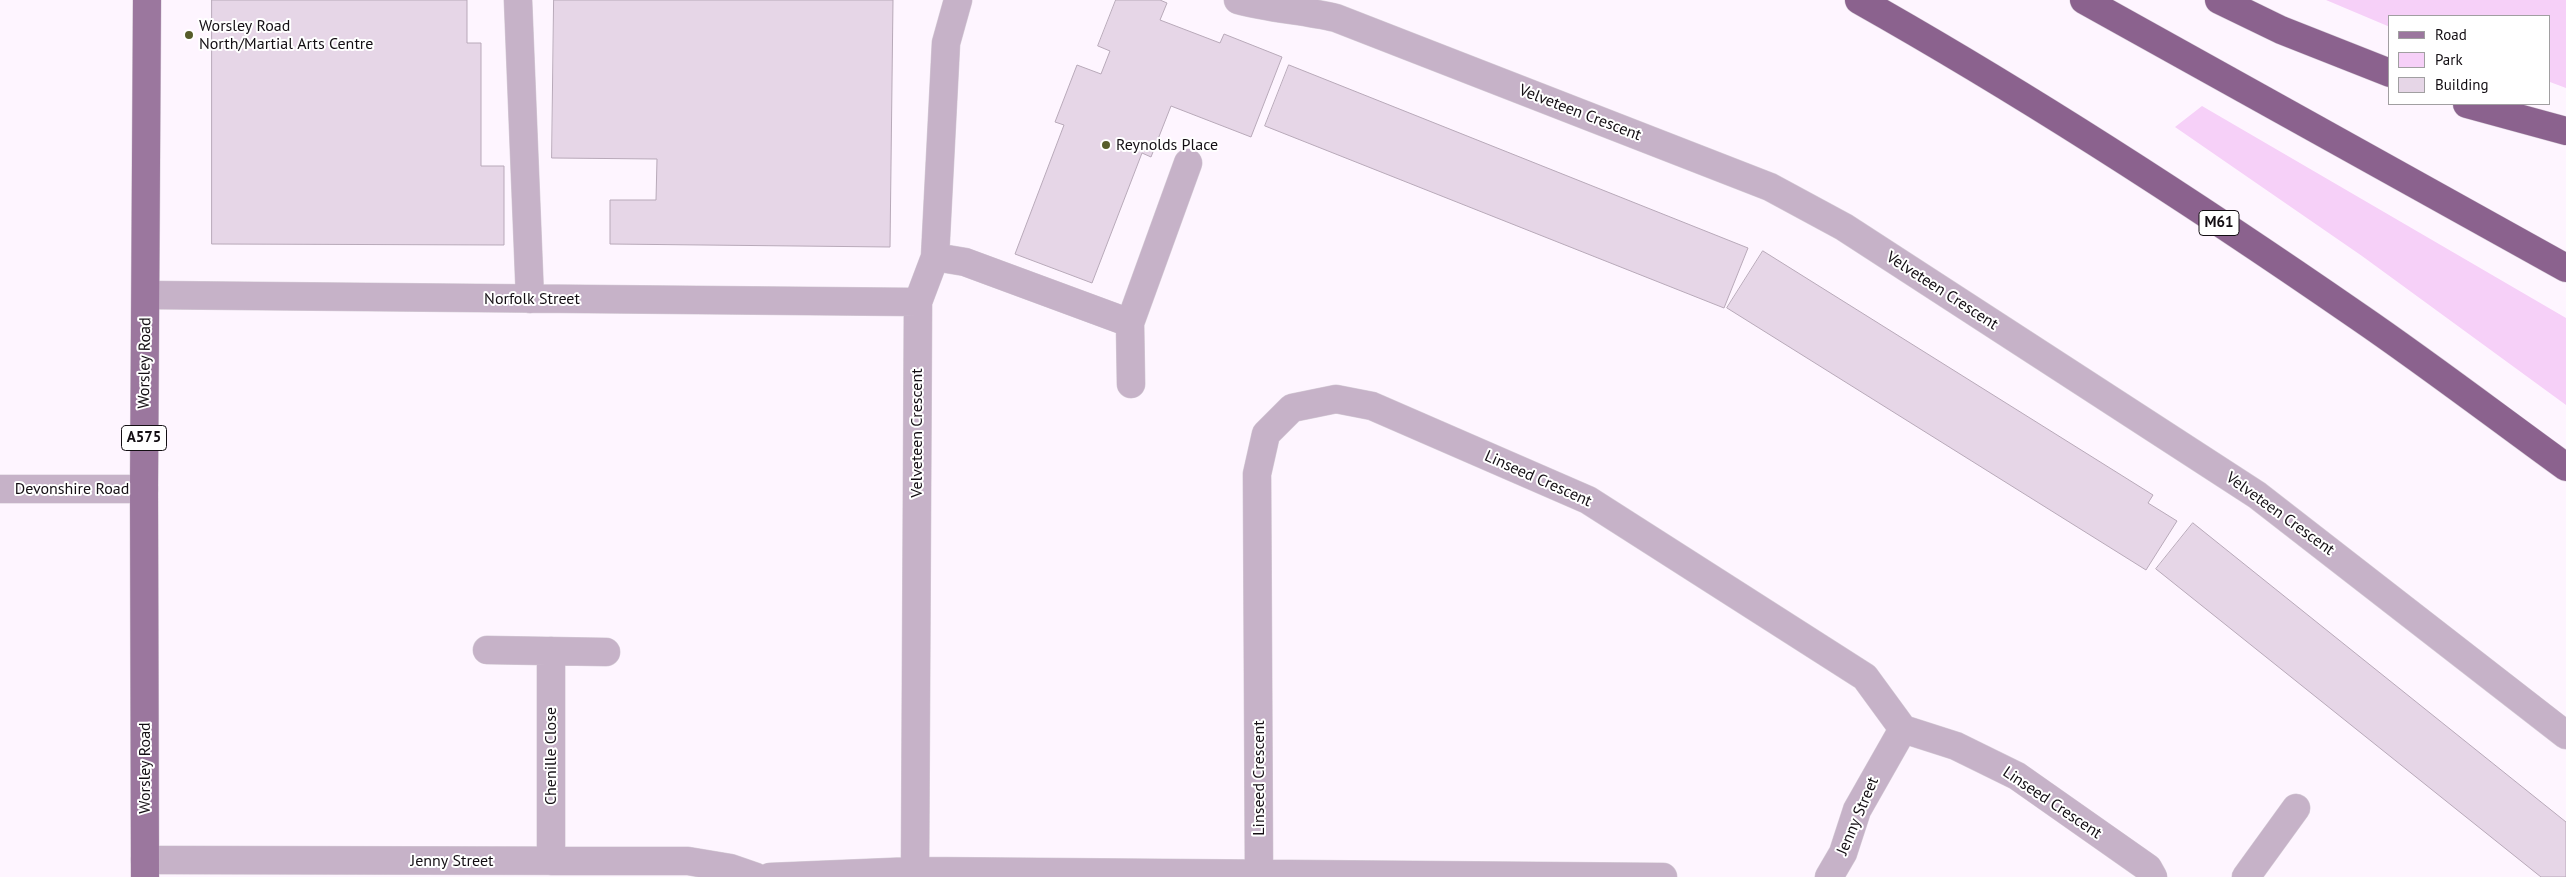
<!DOCTYPE html>
<html>
<head>
<meta charset="utf-8">
<style>
  body { margin:0 }
  #map { position:relative; width:2566px; height:877px; overflow:hidden; background:#fef5ff; font-family:"PT Sans",sans-serif }
  canvas { display:block }
  .legend { position:absolute; left:2388px; top:15px; width:162px; height:90px; box-sizing:border-box; background:#fff; border:1px solid #a19fa1; margin:0; padding:6px 9px; list-style:none; font-size:15px; color:#130e13 }
  .legend li { display:flex; align-items:center; gap:10px; height:25px }
  .legend b { width:25px; border:1px solid #a19fa1 }
</style>
</head>
<body>
<div id="map">
<canvas width="2566" height="877"></canvas>
<ul class="legend">
<li><b style="height:6px;background:#9b779e"></b>Road</li>
<li><b style="height:14px;background:#f6d0f8"></b>Park</li>
<li><b style="height:14px;background:#e6d6e7"></b>Building</li>
</ul>
</div>
<script>
const c = document.querySelector('canvas').getContext('2d');
c.lineJoin = 'round';
function paint(path, color) { c.fillStyle = color; c.fill(path, 'evenodd'); }
function stroke(path, color, width, dash) { c.strokeStyle = color; c.lineWidth = width; c.lineCap = dash ? 'butt' : 'round'; c.setLineDash(dash || []); c.stroke(path); }
function label(font, color, halo, rows, align = 'center') {
  c.font = font + ' "PT Sans",sans-serif'; c.lineWidth = 4; c.setLineDash([]); c.textBaseline = 'middle'; c.strokeStyle = halo; c.fillStyle = color; for (const [text, x, y, turn = 0] of rows) {
    c.save(); c.translate(x, y); c.rotate((+turn || 0) * Math.PI / 180); c.textAlign = isNaN(turn) ? turn : align; if (halo) c.strokeText(text, 0, 0); c.fillText(text, 0, 0); c.restore();
  }
}
paint(new Path2D(`
  M2326,0h240v88l-16,-6v-66h-160v11z
  M2202,106l364,212v87l-204,-149 -187,-129z`), '#f6d0f8');
const building = new Path2D(`
  M212,0h255v43h14v123h23v79l-292,-1z
  M554,0h339l-3,247 -280,-3v-44h46l1,-41 -105,-1z
  M1116,0h44l7,3 -7,17 60,23 4,-9 58,23 -31,80 -80,-31 -20,51 -9,-4 -50,130 -77,-29 49,-129 -9,-3 22,-57 24,9 9,-23 -12,-5z
  M1289,65l459,183 -24,60 -459,-182z
  M1763,251l390,244 -5,8 29,18 -31,49 -419,-262z
  M2193,523l373,299v55h-25l-385,-308z`);
paint(building, '#e6d6e7');
stroke(building, '#b8a9b9', 1);
const minor = new Path2D(`
  M518,0l12,299
  M1238,0c32,9 66,10 98,18l434,169 74,40 413,268 309,240
  M935,257l30,5 165,61 58,-160
  M146,295l772,7
  M1130,323l1,61
  M0,489h144
  M487,650l119,2
  M551,651v210
  M145,860l543,1 42,7 26,9
  M915,871l3,-569 17,-45 11,-214 12,-43
  M1259,875l-2,-401 9,-40 26,-26 44,-9 36,7 216,94 277,177 38,52 53,17 61,30 131,92 5,9
  M770,877l145,-6 748,6
  M1829,877l14,-24 14,-43 46,-81
  M2246,877l50,-69`);
const major = new Path2D(`
  M145,877l-1,-388 3,-489`);
const highway = new Path2D(`
  M1859,0c172,97 338,205 500,317 70,48 138,100 207,150
  M2084,0l482,268
  M2219,0l62,30 109,43
  M2467,104l99,27`);
stroke(minor, '#d8d0d9', 29);
stroke(major, '#d8d0d9', 29);
stroke(highway, '#d8d0d9', 29);
stroke(minor, '#c6b2c8', 28);
stroke(major, '#9b779e', 28);
stroke(highway, '#8b628e', 28);
for (const [x, y, r, color] of [
  [189,35,5,"#565c2a"],
  [1106,145,5,"#565c2a"]
]) { const dot = new Path2D(); dot.arc(x, y, r, 0, 2 * Math.PI); c.fillStyle = color; c.fill(dot); stroke(dot, '#fff', 2); }
for (const [x, y, w] of [
  [2219,223,40],
  [144,438,45]
]) { const box = new Path2D(); box.roundRect(x - w / 2, y - 12.5, w, 25, 4); c.fillStyle = '#fff'; c.fill(box); stroke(box, '#130e13', 1); }
label('bold 15px', '#130e13', null, [
  ["M61",2219,223],
  ["A575",144,438]
]);
label('16px', '#130e13', '#fff', [
  ["Worsley Road",199,26],
  ["North/Martial Arts Centre",199,44],
  ["Reynolds Place",1116,145]
], 'left');
label('16px', '#130e13', '#fff', [
  ["Velveteen Crescent",1580,113,21],
  ["Velveteen Crescent",1942,291,33],
  ["Norfolk Street",532,299],
  ["Worsley Road",145,363,-89],
  ["Velveteen Crescent",917,433,-90],
  ["Linseed Crescent",1538,479,24],
  ["Devonshire Road",72,489],
  ["Velveteen Crescent",2280,514,36],
  ["Chenille Close",551,756,-90],
  ["Worsley Road",145,768,-90],
  ["Linseed Crescent",1259,778,-90],
  ["Linseed Crescent",2052,803,34],
  ["Jenny Street",1858,816,-67],
  ["Jenny Street",452,861]
]);
</script>
</body>
</html>
